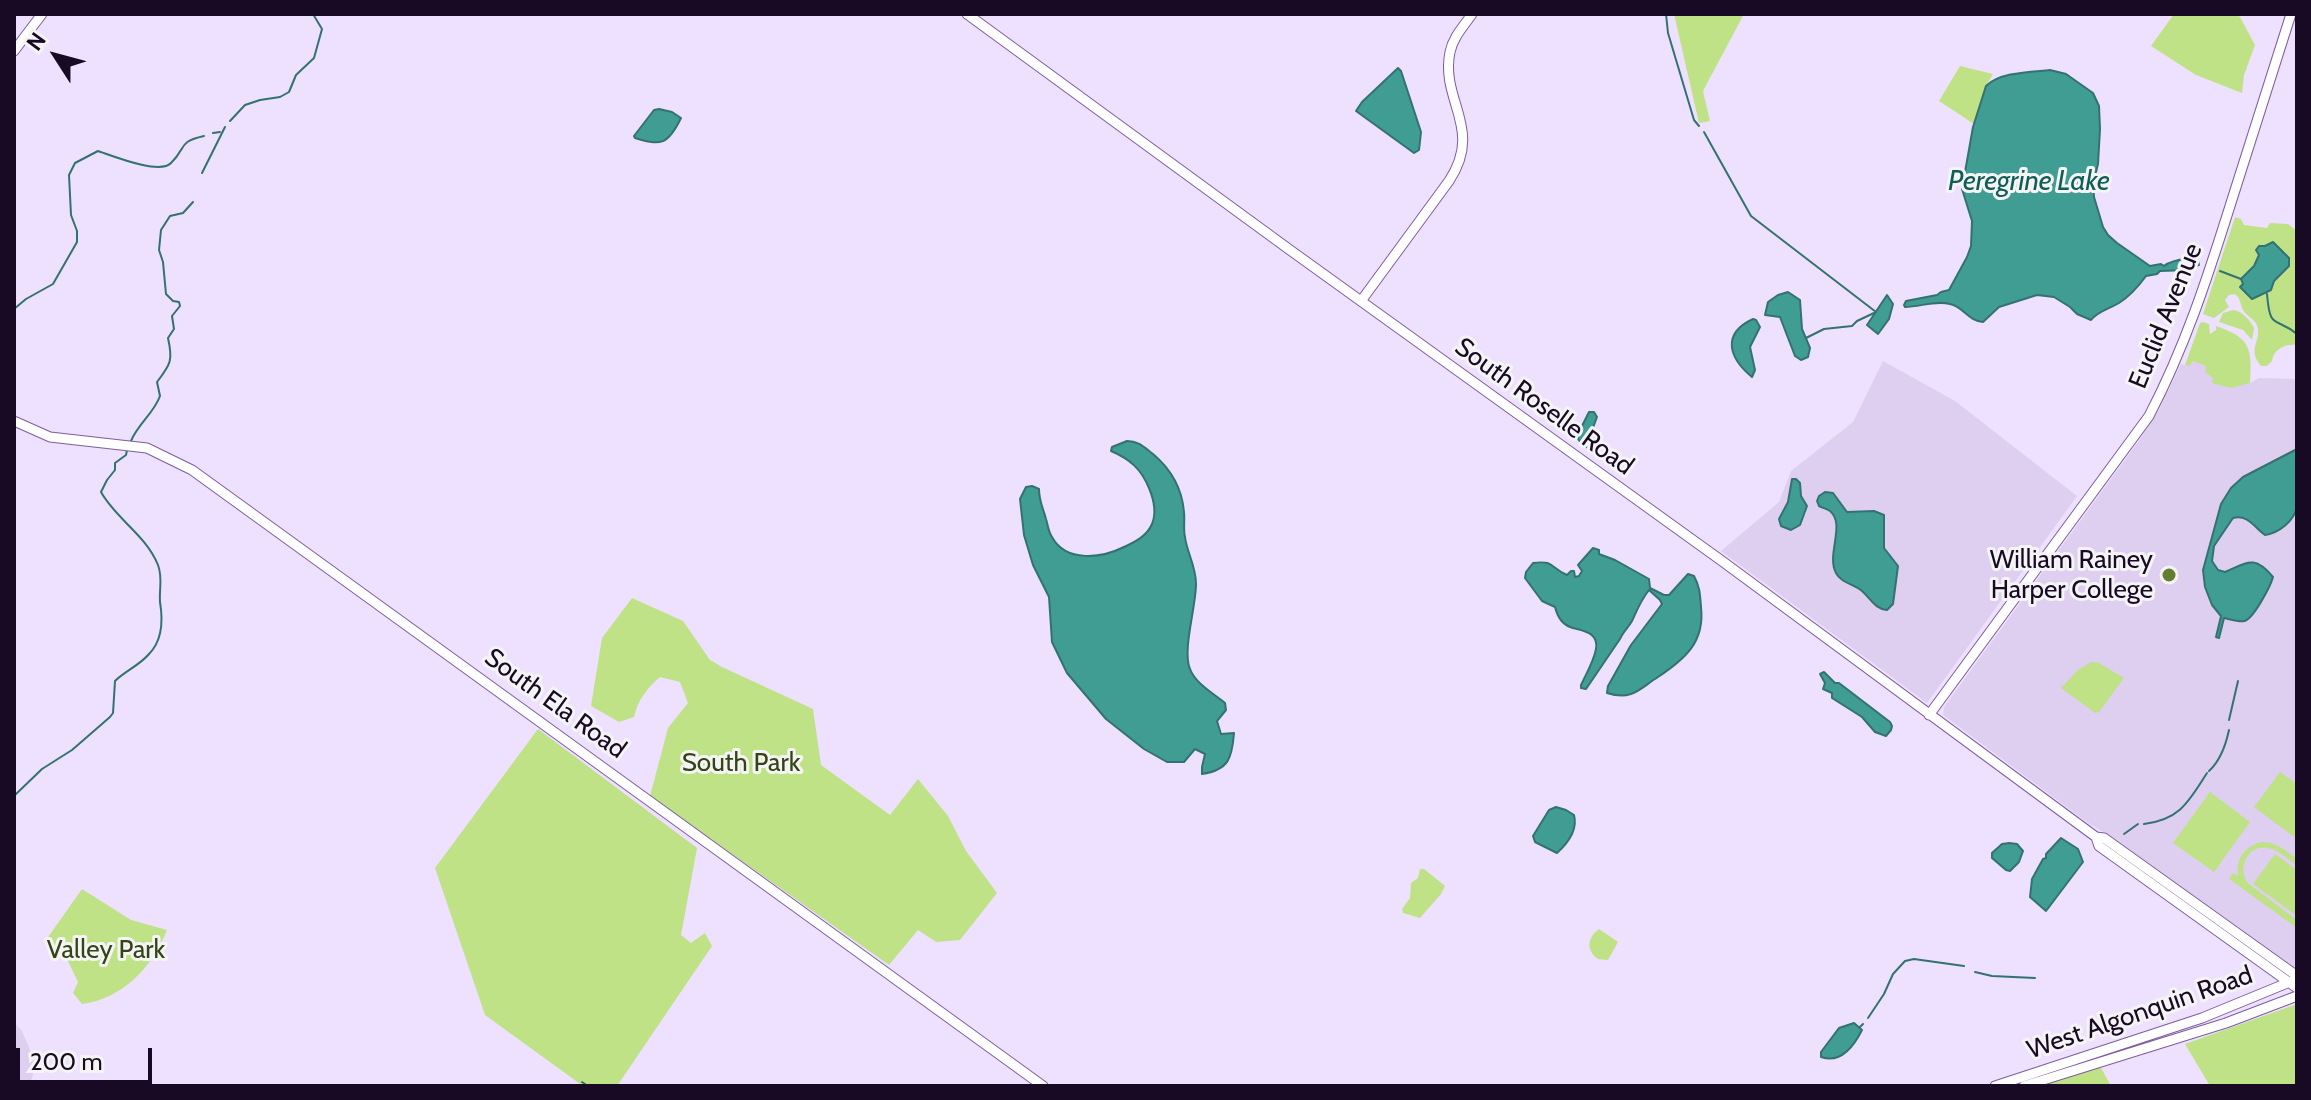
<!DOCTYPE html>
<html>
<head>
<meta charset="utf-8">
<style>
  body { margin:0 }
  #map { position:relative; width:2311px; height:1100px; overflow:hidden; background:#eee0ff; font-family:Cabin,sans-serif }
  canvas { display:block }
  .frame { position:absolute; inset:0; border:16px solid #180a25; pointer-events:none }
  .north { position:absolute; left:16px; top:16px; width:80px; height:80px; -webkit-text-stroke:6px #f4f4f4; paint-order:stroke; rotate:306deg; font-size:22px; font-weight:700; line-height:32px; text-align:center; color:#180a25 }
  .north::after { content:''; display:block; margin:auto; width:28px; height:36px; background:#180a25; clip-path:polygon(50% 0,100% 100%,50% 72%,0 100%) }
  .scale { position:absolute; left:16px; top:1048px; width:136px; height:36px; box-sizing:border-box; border:4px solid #180a25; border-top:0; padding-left:10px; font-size:24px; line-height:28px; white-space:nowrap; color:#180a25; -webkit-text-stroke:6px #f4f4f4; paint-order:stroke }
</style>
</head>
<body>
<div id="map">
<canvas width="2311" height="1100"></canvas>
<div class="frame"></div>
<div class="north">N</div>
<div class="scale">200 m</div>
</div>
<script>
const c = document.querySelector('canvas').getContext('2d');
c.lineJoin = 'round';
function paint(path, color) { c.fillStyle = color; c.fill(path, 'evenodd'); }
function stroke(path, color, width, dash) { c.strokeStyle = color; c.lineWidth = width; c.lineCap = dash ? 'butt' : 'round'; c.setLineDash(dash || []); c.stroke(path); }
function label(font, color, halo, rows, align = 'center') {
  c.font = font + ' Cabin,sans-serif'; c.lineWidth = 6; c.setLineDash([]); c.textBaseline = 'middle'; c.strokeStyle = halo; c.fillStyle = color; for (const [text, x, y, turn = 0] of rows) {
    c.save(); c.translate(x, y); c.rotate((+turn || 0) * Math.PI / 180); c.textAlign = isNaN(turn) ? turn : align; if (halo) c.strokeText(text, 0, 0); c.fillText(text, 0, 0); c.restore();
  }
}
paint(new Path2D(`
  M2193,360l57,23 9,-5 38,1v590l-182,-130 -27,-16 -145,-108 1,-8 194,-265 22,-34 21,-44 7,2z
  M1883,361l72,40 122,95 -150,207 -206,-152 58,-49 12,-31 62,-49z
  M14,1022l8,9 11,26 2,9 -5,20h-16z`), '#decff0');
paint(new Path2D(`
  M1674,14h70l-41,77 7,30 -11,2z
  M2174,14h61l5,3 15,28 -11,30 -2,18 -46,-18 -45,-29z
  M1960,66l33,8 -7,12 -12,38 -35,-23z
  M2235,217l6,2 3,6 23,3 3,-5 18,1 9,7v114c-11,-1 -23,3 -25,16l-5,5h-6c-13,-16 -2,-22 -3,-36 0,-10 -10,-12 -15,-20 -3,-5 -2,-13 -9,-16 -1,0 -4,1 -5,1l-4,5 4,7 -15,11 -11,-4zM2259,255l30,11 -15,15 -3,8 -13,6 -15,-11c4,-11 11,-18 16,-29z
  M2233,310c9,1 17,10 21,18l-2,12 -9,-10 -24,-8 4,-9z
  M2203,322l6,2 1,10 6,-4v-4c35,12 36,22 34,57l-19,5 -19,-5 1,-5 -8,-6 1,-6 -13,-5 -4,5 -4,-1 15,-42z
  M632,598l51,23 27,39 12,7 91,42 8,56 69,50 28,-36 30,37 18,35 31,42 -37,47 -24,2 -18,-12 -29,35 -239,-169 18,-68 20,-25 -8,-21 -20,-5c-14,12 -22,23 -26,40l-15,5 -28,-16 11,-68z
  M2091,662l8,1 25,15 -25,34 -4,1 -34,-25 17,-18z
  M538,729l159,119 -16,87 10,8 14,-10 7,13 -95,140h-34l-98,-71 -50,-147z
  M2280,772l17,12v55l-43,-32z
  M2210,792l40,30 -36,50 -41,-29z
  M2262,842c15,0 24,9 35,17v7c-8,-6 -18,-16 -29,-18 -21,-4 -32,22 -19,36l48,36v8l-68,-49 4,-6 5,3c-2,-18 7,-30 24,-34z
  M2275,854l22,16v46l-44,-32z
  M1420,869h4l21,17 -4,8 -21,24 -17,-5 -1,-4 8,-11 1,-15 7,-5z
  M82,889l49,31 36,10c-14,37 -45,69 -85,74l-9,-11 5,-11 -14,-29 -18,-13z
  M1599,929l19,13 -10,18 -10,-1c-12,-9 -11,-21 1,-30z
  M2297,1004v82h-87l-25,-42z
  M2100,1066l11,20h-80z`), '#bfe286');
const water = new Path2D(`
  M1398,68l3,3 20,61 -2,18 -5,3 -58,-42 6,-9z
  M2050,70l16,4 27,19 6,13 1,23 -2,35 -5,20 1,13 9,30 5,8 9,8 33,23 11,-2 3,2c7,-6 19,-7 27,-8l-1,4 8,-1 1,4 -7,2 -3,3 -29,1 -3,3 -11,2c-8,11 -16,20 -27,27 -10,6 -21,8 -28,17l-14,-6 -7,-7 -16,-10 -17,-2 -38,12 -16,15c-15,-1 -19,-15 -33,-18 -15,-4 -30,3 -45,3l-1,-2 2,-4 31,-6 4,-3 8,-2 18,-33 4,-11 1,-25 -10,-32 11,-62 13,-41c14,-14 45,-14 64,-16z
  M659,109l13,3 9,6c-13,27 -20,28 -46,20l-1,-2 20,-26z
  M2273,242l16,16v8l-15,15 -3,9 -19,9 -12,-12 3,-3 -2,-5 13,-13 5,-11 -3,-5 3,-4h6z
  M1788,292l12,8 2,29 8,19 -2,9 -7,3 -6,-4 -15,-39 -15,-2 3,-13 10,-7z
  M1887,295l6,9 -4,15 -11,15 -11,-9z
  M1753,319l3,1 4,7 -10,20 5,23 -3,7c-23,-19 -31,-43 1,-58z
  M1589,412h5l3,5 -6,16 4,11 -1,5c-7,0 -15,-6 -17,-13z
  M1127,441c12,0 17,6 26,13 19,16 29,34 31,58 1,8 -1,17 1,25 2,16 11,29 11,47 0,23 -14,67 -6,85 5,14 24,25 35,34l1,7 -9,11 4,13 13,-1c-2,25 -5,37 -32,41v-7l3,-13 -10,-5 -11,13h-17l-23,-13 -38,-30 -39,-46 -15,-31 -3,-45 -16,-32 -9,-30 -4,-36 6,-12 6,-1 7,3c0,12 4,19 7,30 2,6 2,12 6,18 14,26 50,21 72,10 11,-5 23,-11 28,-23 5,-12 2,-24 -3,-36 -8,-19 -19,-29 -38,-37l1,-4z
  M2297,449c0,15 3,45 0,58 -3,14 -18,26 -32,28 -11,-8 -17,-21 -32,-17l-19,28 -2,15 6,9 7,2c22,-9 29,-18 48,5 -2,8 -20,43 -29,44 -5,1 -15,-2 -20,-3l-5,20 -3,-1 5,-21 -9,-11 -7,-18 -2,-17 18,-66 10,-16 12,-11z
  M1792,479h4l4,4 1,13 6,10 -7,19 -9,5 -10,-4 -2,-7 9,-17z
  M1825,492l8,1 14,19 27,-1 10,4v33l14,18 -5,38 -6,6c-12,-1 -16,-11 -25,-19 -8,-7 -21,-8 -26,-18 -10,-18 10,-49 -6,-62 -3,-2 -7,-3 -11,-5l-2,-5 2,-5z
  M1593,548l6,2v4l16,6 34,19 1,9 14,7h5l19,-21 6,2c6,11 6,19 7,31 4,35 -16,52 -43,70 -19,12 -26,24 -51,16l1,-7 23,-41 31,-41 -2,-4 -11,-10c-8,10 -12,20 -17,31 -4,7 -9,11 -12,18l-34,50 -5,-1v-3c5,-11 13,-24 15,-36 3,-18 -15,-18 -26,-22 -8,-3 -13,-12 -15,-20l-13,-6 -17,-23 1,-6 7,-9c22,-3 17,5 34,12l4,-4h3l1,6 4,-1 3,-5 -4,-6z
  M1824,672l11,11h4l51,39 2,4 -1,4 -5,6 -11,-4 -13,-15 -30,-19v-5l-9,-4 2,-6 -5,-9z
  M1556,807l10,3 8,5c4,15 -6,28 -17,38l-22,-11 -2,-6 16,-26z
  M2061,838l17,11 5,13 -37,49 -16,-14 2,-18 11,-20 3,-1v-4z
  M2009,843l8,1 6,7 -4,11 -9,9 -4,-1 -14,-12v-5l10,-9z
  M1854,1023l8,7c-8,16 -21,34 -41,27v-5l18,-24z`);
paint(water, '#409d93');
stroke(water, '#347172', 2);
stroke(new Path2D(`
  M1666,14l2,19 26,87 5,6
  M230,121l15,-16 15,-5 20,-3 9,-5 7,-17 18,-17 8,-29 -9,-15
  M1704,132l47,84 125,96
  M213,133l7,-1
  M202,173l23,-46
  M2220,271l21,8
  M2267,294c3,37 8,22 30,40
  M14,309l12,-10 27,-15 24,-42v-11l-6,-16 -2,-40 6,-12 23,-12c15,5 62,24 73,12 16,-15 6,-21 33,-27
  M1806,338l18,-9 28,-3 5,-5 17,-8
  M131,441c7,-17 23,-28 29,-45l-3,-14c14,-18 16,-22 11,-44l6,-9 -2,-13 8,-10 -1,-4 -6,-1 -7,-7 -3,-32 -4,-12 2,-20 9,-14 13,-3 10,-11
  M2229,720l9,-39
  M2209,771c11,-10 17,-27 20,-41
  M14,796l28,-27 30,-19 38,-33 3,-4 2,-32c10,-10 25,-16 34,-27 14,-14 14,-34 11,-52 -1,-13 3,-24 -2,-37 -12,-30 -42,-46 -57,-73l6,-12 8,-10v-7l11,-8 1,-5
  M2144,824c37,-5 45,-23 63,-51
  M2124,834l14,-10
  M1975,972l17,4 43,2
  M1868,1018l16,-24 9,-20 12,-13 9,-2 50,7
  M1860,1027l3,-3
  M582,1082l6,4`), '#347172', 2);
const major = new Path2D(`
  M967,14l323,236 432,311 374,276 8,1 193,138
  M14,51l28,-37
  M1361,301l88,-120c35,-53 -9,-80 1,-129 3,-15 14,-26 22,-38
  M14,421l36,16 97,11 45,22 851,616
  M1929,715l220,-299c36,-69 58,-137 81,-210 20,-64 41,-128 61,-192
  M2096,837l3,9 198,142
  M1995,1086l207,-68 95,-39
  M2024,1086l202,-63 71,-27`);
stroke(major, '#7e5ca1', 11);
stroke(major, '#fff', 9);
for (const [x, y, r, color] of [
  [2169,575,8,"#637d31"]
]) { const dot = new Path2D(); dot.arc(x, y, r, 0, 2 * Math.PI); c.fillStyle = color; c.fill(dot); stroke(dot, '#f4f4f4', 3); }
label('26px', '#180a25', '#f4f4f4', [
  ["Euclid Avenue",2166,316,-68],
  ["South Roselle Road",1544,407,36],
  ["South Ela Road",555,704,36],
  ["West Algonquin Road",2140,1013,-19]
]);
label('26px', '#180a25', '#f4f4f4', [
  ["William Rainey",2153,560],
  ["Harper College",2153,590]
], 'right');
label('26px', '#354417', '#f4f4f4', [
  ["South Park",741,763],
  ["Valley Park",106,950]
]);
label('italic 28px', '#0f5d56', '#f4f4f4', [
  ["Peregrine Lake",2029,182]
]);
</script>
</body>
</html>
